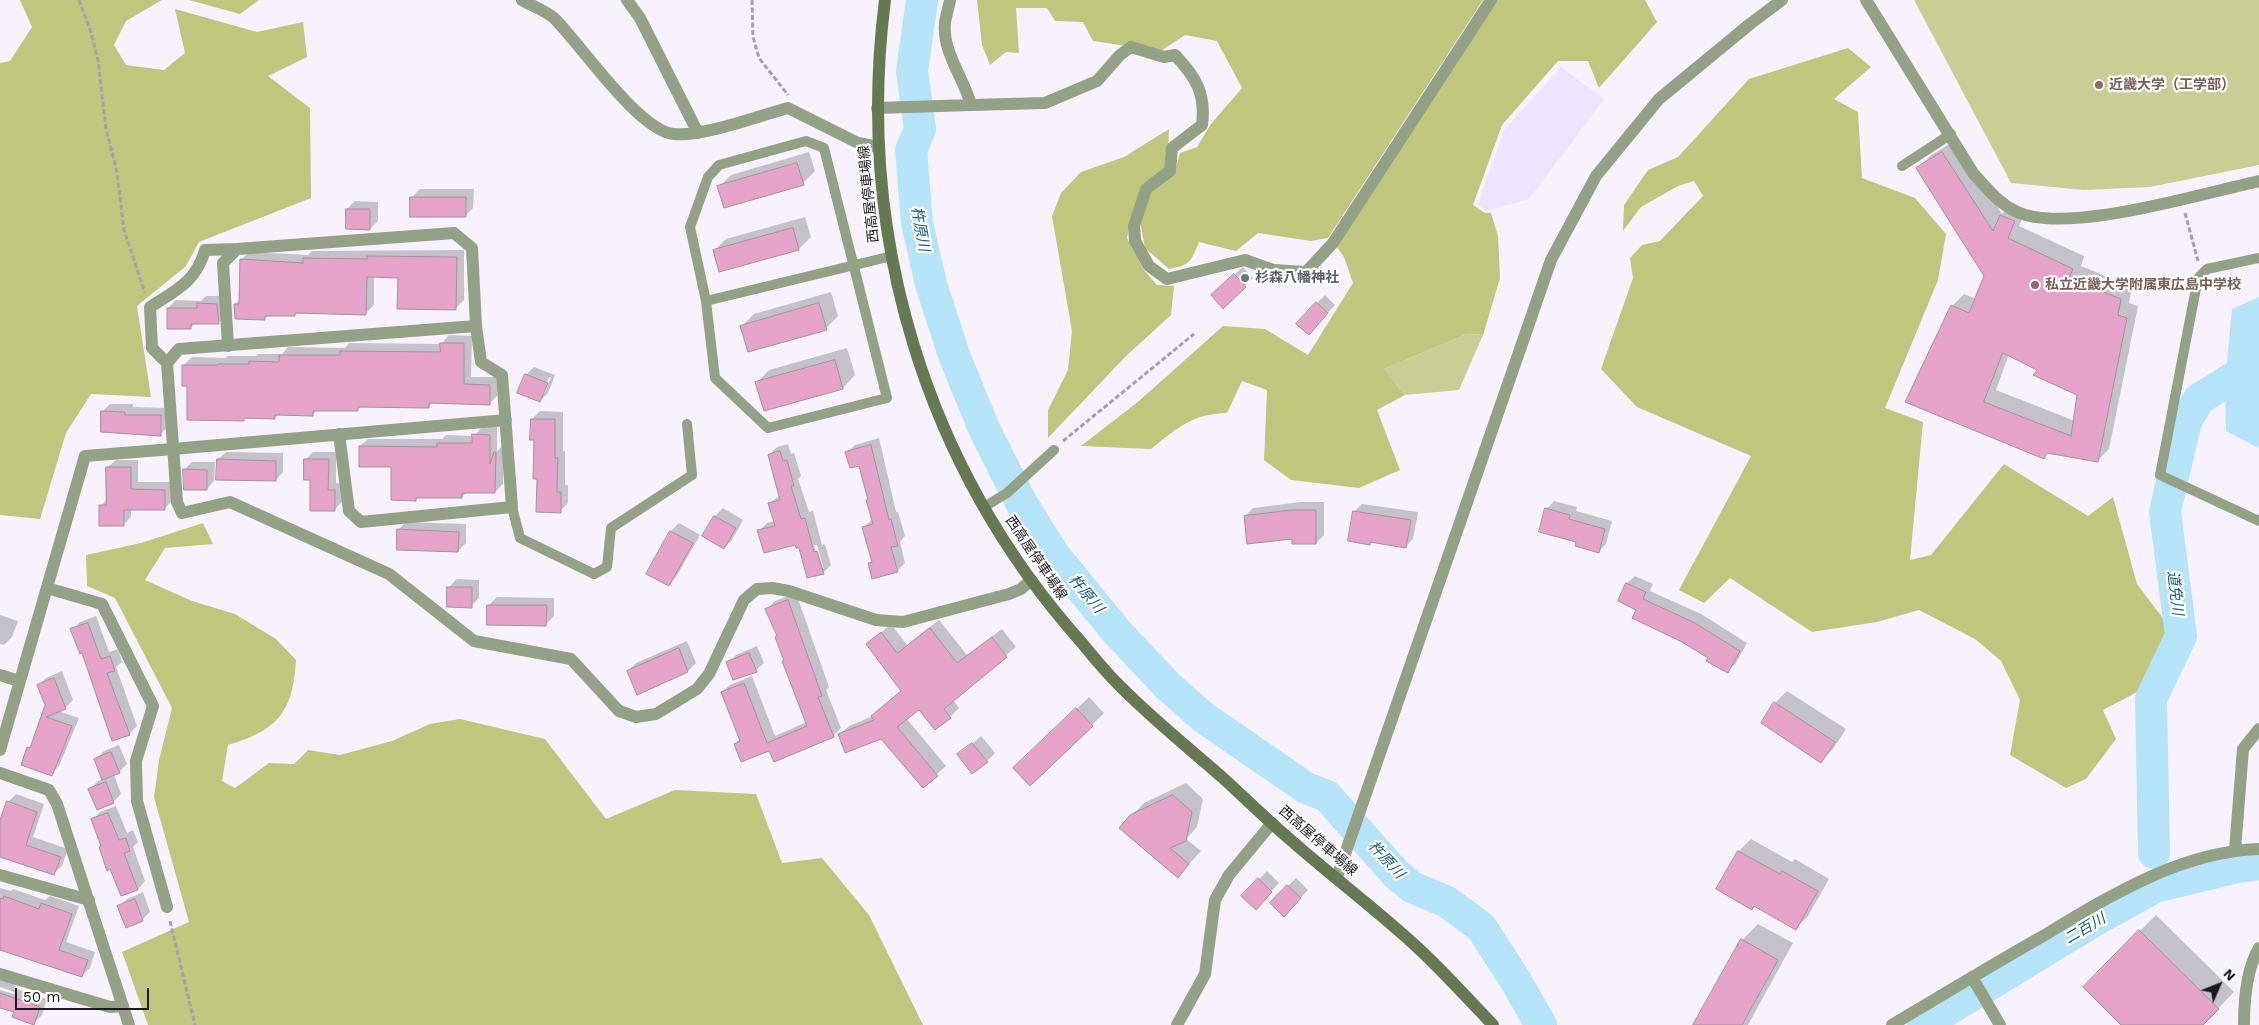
<!DOCTYPE html>
<html>
<head>
<meta charset="utf-8">
<style>
  body { margin:0 }
  #map { position:relative; width:2259px; height:1025px; overflow:hidden; background:#f7f2fd; font-family:"Work Sans",sans-serif }
  canvas { display:block }
  .north { position:absolute; left:2194px; top:960px; width:50px; height:50px; -webkit-text-stroke:4px #fff; paint-order:stroke; rotate:46deg; font-size:14px; font-weight:700; line-height:20px; text-align:center; color:#1b191f }
  .north::after { content:''; display:block; margin:auto; width:18px; height:22px; background:#1b191f; clip-path:polygon(50% 0,100% 100%,50% 72%,0 100%) }
  .scale { position:absolute; left:15px; top:988px; width:134px; height:22px; box-sizing:border-box; border:2px solid #1b191f; border-top:0; padding-left:6px; font-size:15px; line-height:18px; white-space:nowrap; color:#1b191f; -webkit-text-stroke:4px #fff; paint-order:stroke }
</style>
</head>
<body>
<div id="map">
<canvas width="2259" height="1025"></canvas>
<div class="north">N</div>
<div class="scale">50 m</div>
</div>
<script>
const c = document.querySelector('canvas').getContext('2d');
c.lineJoin = 'round';
function paint(path, color) { c.fillStyle = color; c.fill(path, 'evenodd'); }
function stroke(path, color, width, dash) { c.strokeStyle = color; c.lineWidth = width; c.lineCap = dash ? 'butt' : 'round'; c.setLineDash(dash || []); c.stroke(path); }
function label(font, color, halo, rows, align = 'center') {
  c.font = font + ' "Work Sans","Noto Sans JP",sans-serif'; c.lineWidth = 4.5; c.setLineDash([]); c.textBaseline = 'middle'; c.strokeStyle = halo; c.fillStyle = color; for (const [text, x, y, turn = 0] of rows) {
    c.save(); c.translate(x, y); c.rotate((+turn || 0) * Math.PI / 180); c.textAlign = isNaN(turn) ? turn : align; if (halo) c.strokeText(text, 0, 0); c.fillText(text, 0, 0); c.restore();
  }
}
paint(new Path2D(`
  M1561,67l43,32 -75,100 -43,12 -8,-7 26,-74z`), '#eee3fc');
paint(new Path2D(`
  M1914,0h345v165l-109,22 -66,3 -73,-7z
  M1467,334l16,1 -24,55 -54,5 -21,-26z`), '#c9ce94');
paint(new Path2D(`
  M20,0h142l-36,21 -12,24 12,20 38,5 21,-17 -10,-44 82,23 46,-10 4,35 -39,19 42,32 1,90 -112,44 -13,24 -49,40 14,91 -60,-3 -25,39 -26,86 -40,-4v-452l10,-2 22,-34z
  M189,0h70l-19,14z
  M977,0h506l-155,238 -17,3 -53,-8 -22,18 -37,-9c-8,20 -9,23 -30,27l-24,-21 -5,-28 9,-30 26,-19 5,-18 17,-6 14,-23 31,-36 -25,-47 -32,-6 -24,16 -68,-10 -10,-19 -28,-1 -8,-13h-31l3,45 -13,-1 -16,13 -8,-20z
  M1496,0h149l12,22 -58,66 -11,-27h-30l-56,64 -29,80 12,8h6l7,23 2,42 -17,57 -16,-1 -83,35 21,26 -28,15 23,60 -41,18 -68,-8 -27,-20 3,-70 -25,-9 -15,32c-35,1 -50,15 -76,36l-70,-3 58,-45 84,-75 42,3 43,26 45,-72 -9,-26 -8,-11z
  M1848,48l23,19 -37,32 24,13 4,66 53,20 31,36 -8,46 -53,128 38,14 -13,138 21,-5 73,-91 84,52 25,-19 24,87 40,53 -38,54 -36,19 13,29 -30,40 -20,9 -56,-33 10,-55 -19,-39 -26,-22 -56,-29 -42,12 -65,10 -82,-54 -26,25 -25,-13 72,-134 -114,-49 -36,-38 32,-91 -3,-20 12,-13 18,-4 43,-45 -9,-15 -16,5 -37,21 -18,24 1,-26 24,-35 30,-13 71,-78z
  M1169,129l-2,39 -24,16 -13,38 -3,16 17,32 13,15 17,1 -3,29 -45,41 -78,82v-28l20,-40 4,-39 -20,-115 9,-23 20,-21 43,-15z
  M203,523l10,21 -48,4 -20,32 47,21 43,13 41,25 20,21c-3,52 -18,70 -68,85l-6,36 13,7 34,-25 25,1 14,-14 32,5 52,-14 38,-17 30,-5 85,20 61,80 69,-29 81,4 26,69 40,-5 47,57 54,110h-775l-26,-73 67,-30 -35,-125 5,-37 13,-52 -57,-110 -28,-12 -1,-31 55,-12z`), '#c1c67f');
paint(new Path2D(`
  M2259,297v151l-33,-17 -1,-33 6,-5 -6,-11 7,-73z`), '#b5e4f8');
paint(new Path2D(`
  M1954,141l48,73 11,-11 13,6 -7,17 65,30 -3,10 51,21 -3,16 9,3 -29,143 -12,12 -48,-9 -5,5 -137,-56 45,-95 12,-12 12,5 10,-23 -68,-108 12,-12zM2009,354l29,15 41,25 -4,27 -79,-31z
  M809,152l6,19 -12,12 -84,4 12,-12z
  M420,189h54l-1,19 -8,8 -53,-19z
  M355,201l23,1v19l-8,8 -23,-20z
  M805,217l6,20 -12,12 -85,2 12,-12z
  M464,250v50l-8,8 -57,-32h-25v29l-8,8 -68,-2 -3,4h-26l-4,3 -30,-14 5,-5 1,-39 8,-8 59,3 4,-4z
  M1243,267l10,11 -30,29 -3,-20z
  M831,292l7,24 -12,12 -84,-2 12,-12z
  M1325,295l10,10 -19,21 1,-23z
  M206,296h19l1,19 -8,8h-23l-4,4 -23,-19 8,-8 25,1z
  M449,335l23,1 -1,41h26v19l-8,8 -56,-2 -5,5 -66,-1 -5,4 -39,-1 -6,6 -34,-1 -3,4 -29,-1 -2,2 -55,-35 -5,-19 8,-8 34,1 2,-2h28l2,-2h24l6,-7 57,1 4,-5 92,1z
  M847,348l8,27 -12,13 -79,22 -7,-27 12,-13z
  M534,367l21,8 -7,18 -8,8 -14,-26zM549,377h2l-6,16h-2z
  M110,404h23v3l35,1v19l-8,7 -58,-22z
  M540,411l23,1v39h2v34h3v18l-8,8 -22,-34 -6,-58z
  M482,427h15v24l6,-6v39l-8,8h-28l-5,5h-44l-3,3 -23,-34 -32,-20 8,-7h74l4,-4 28,1z
  M879,438l17,74h2l7,24 -5,6 5,21 -8,8 -28,-7 4,-4 -9,-33 9,-8 -4,-20 -9,-35 -13,-11 8,-8z
  M788,444l3,10 3,-1 7,23 -3,3 11,33 4,-1 9,34 3,-1 6,21 -8,8 -23,-27 -41,-15 8,-8 8,-2 -5,-18 10,-8 -11,-40 8,-8zM814,545h3l7,24h-3z
  M226,452l57,1v19l-7,8 -58,-21z
  M313,452h23v31h6v19l-8,8 -22,-31 -6,-20z
  M116,460h22v22h34v19l-8,8h-33v8l-8,8 -22,-19 6,-7 1,-32z
  M192,462h23l-1,19 -7,8 -23,-19z
  M1554,501l23,6 -1,4 36,10 -6,23 -8,8 -21,-10 -30,-33z
  M1301,502h23v33l-8,8 -23,-6 -48,-21 8,-8z
  M1362,504l56,8 -5,27 -8,8 -33,-6 -3,2 -15,-31z
  M723,508l20,12 -11,20 -8,8 -20,-12 11,-20z
  M406,522l60,2v19l-8,8 -60,-21z
  M679,523l21,12 -24,42 -8,8 -20,-12 23,-42z
  M1635,576l18,8 -3,7 51,23 46,29 -11,20 -8,8 -90,-62 -19,-9 8,-17z
  M457,579l22,1v18l-8,8 -22,-19z
  M796,593l33,94 -3,3 15,38 -8,8 -63,13 -35,-5 5,-5 -18,-47 8,-7 22,-9 23,60 32,-14 -29,-87 -11,-26 8,-8z
  M497,597l57,1v18l-8,8 -57,-19z
  M0,615l18,6 -6,16 -8,8 -4,-1z
  M96,616l13,36 9,-3 4,13 -6,5 21,59 -8,8 -57,-104 8,-8z
  M939,620l28,35 35,-26 14,18 -63,53 6,8 -9,9 -31,-9 -13,10 40,48 -23,20 -42,-49 -42,-2 10,-9 24,-10 29,-26 -34,-46 23,-20 16,21z
  M687,641l9,22 -8,8 -50,22 -10,-22 8,-8z
  M757,646l7,17 -8,7 -28,-7 8,-8z
  M62,671l11,29 -8,8 -7,3 21,7 -20,48 -8,8 -23,-26 4,-4 14,-39 -8,-19 8,-8z
  M1787,691l59,38 -13,20 -12,12 -46,-58z
  M1089,697l15,16 -12,12 -65,31z
  M981,736l14,17 -8,8 -28,-6z
  M119,745l8,19 -8,8 -5,3 7,19 -8,8 -23,-13 8,-8 5,-2 -7,-20 8,-8z
  M1186,783l17,16 -6,28 -11,12 15,12 -23,25 -47,-60 13,-13z
  M16,794l28,10 -11,33 35,12 -6,17 -8,7 -54,-17v-34l8,-20z
  M116,806l11,27 6,-3 5,12 -5,5 12,34 -7,8 -16,6 -29,-75 7,-8z
  M1751,839l41,23 3,-3 34,20 -21,37 -12,12 -41,-23 -3,3 -34,-19 21,-38z
  M1267,871l12,12 -16,17 -20,-4z
  M1296,878l12,12 -16,17 -4,-21z
  M0,888l11,3 2,-2 32,11 5,-4 29,10 -13,36 29,10 -5,16 -8,8 -82,-28z
  M143,892l7,20 -8,8 -23,-13 8,-8z
  M2156,915l78,77 -31,32 2,1h-83l-38,-38z
  M1758,924l35,19 -45,82h-53l47,-85z
  M0,978l16,5 -2,5 33,11 -5,16 -8,8 -18,-11 -16,-6v-16l14,4 1,-2 -15,-5z`), '#0003');
stroke(new Path2D(`
  M922,0l-10,71 8,58 -9,21 6,73 14,61 23,71 31,76 36,71 33,53 63,77 51,54 35,31 103,71 21,8 69,78 16,13 35,15 34,25 33,51 27,47
  M2154,853l-3,-154 30,-63 -16,-124 21,-91 13,-22 34,-21 26,-2
  M1923,1025l169,-103 63,-35 83,-20 21,-3`), '#b5e4f8', 32);
const building = new Path2D(`
  M1942,152l51,79 7,-16 15,6 -7,17 65,31 -4,9 52,21 -3,16 9,3 -29,144 -51,-9 -3,6 -139,-57 46,-97 18,8 15,-37 -68,-108zM2003,353l34,17 -4,5 44,20 -6,41 -87,-34z
  M797,163l7,22 -80,23 -7,-22z
  M410,197h56v20h-56z
  M346,209h24v21l-24,-1z
  M793,228l6,22 -80,22 -6,-22z
  M367,256l90,1 -1,53 -59,-1 1,-31 -31,-1 -1,38 -71,-2v3h-30v4l-30,-1 -1,-15h5l1,-45 63,4v-5l64,1z
  M1234,274l12,13 -23,22 -12,-14z
  M1316,302l12,11 -19,22 -13,-11z
  M197,303l20,1 2,20h-28v5h-24v-21h30z
  M819,303l8,27 -79,22 -8,-26z
  M440,343h24v41l26,1v20l-61,-2v5l-71,-1v4h-45v5l-38,-1v4l-31,-1v3l-57,-1v-34h-5v-21h36v-1h31v-3l30,1v-7h61v-4l100,1z
  M835,360l8,29 -79,22 -9,-29z
  M525,374l23,9 -8,19 -23,-9z
  M101,411l24,1v3h36v21l-60,-4z
  M531,419h24v39h3l-1,34h4v21l-25,-1 1,-33h-4l1,-39h-4z
  M472,434l18,1v29l4,-12h2l-1,41h-33v5h-46v3l-25,-1v-33h-32v-21l78,1v-4h35z
  M871,445l18,75 2,-1 7,27 -7,1 7,25 -26,7 -4,-16 4,-1 -10,-35 11,-3 -7,-24h2l-9,-34 -9,2 -5,-16z
  M780,451l3,10 4,-1 7,26h-3l10,33 4,-1 9,34 3,-1 7,23 -17,4 -8,-30h-3l-1,-3 -31,8 -7,-23 18,-4 -7,-23 12,-3 -12,-45z
  M217,459l59,2v20l-60,-1z
  M304,459h25l-1,31h7v21h-25v-31h-6z
  M106,467h25v22l34,1v20h-41v16h-25v-21h7z
  M183,469l24,1v20h-23z
  M1545,508l25,7 -1,4 36,10 -6,24 -24,-7 1,-4 -37,-10z
  M1292,510h24v34h-24v-5l-45,5 -3,-28z
  M1353,511l58,9 -5,28 -36,-6v3l-22,-4z
  M714,516l22,12 -12,21 -22,-13z
  M397,529l62,3 -1,20 -61,-2z
  M670,531l23,12 -24,43 -23,-12z
  M1626,583l20,9 -3,7 50,23 47,29 -12,22 -22,-12 2,-3 -26,-16 -50,-24 4,-8 -18,-9z
  M447,587h25v21l-25,-1z
  M788,600l34,96 -4,1 16,40 -60,25 -5,-11 -28,11 -7,-18 6,-3 -19,-49 23,-9 23,60 40,-17 -25,-65h2l-9,-24 2,-1 -12,-27z
  M487,605h60l-1,21 -59,-1z
  M88,623l13,36 9,-3 5,15 -8,2 23,62 -18,6 -30,-88 -2,1 -10,-25z
  M930,628l27,35 35,-26 15,20 -63,52 7,9 -16,12 -16,-20 -22,17 41,49 -15,12 -42,-49 -36,14 -7,-19 36,-14 -3,-4 30,-25 -35,-47 15,-12 16,21z
  M679,648l9,24 -51,23 -10,-24z
  M749,653l8,19 -24,8 -7,-18z
  M54,678l12,31 -20,8 26,9 -20,50 -31,-11 6,-18 3,1 15,-43 -8,-20z
  M1774,702l61,40 -14,21 -60,-40z
  M1076,708l17,18 -63,60 -17,-18z
  M972,743l16,19 -16,12 -15,-20z
  M111,752l9,21 -18,7 -8,-21z
  M106,782l8,21 -17,7 -9,-21z
  M1173,795l19,17 -6,29 -16,7 19,16 -11,14 -59,-50 11,-13z
  M7,801l30,11 -11,33 35,12 -7,18 -54,-18v-37z
  M108,813l11,27 7,-2 4,13 -6,2 14,37 -17,6 -11,-27 -3,2 -8,-24 2,-1 -10,-27z
  M1738,851l42,23 2,-3 36,20 -22,39 -42,-24 -2,4 -36,-21z
  M1258,878l14,14 -16,18 -15,-14z
  M1287,885l14,13 -17,19 -14,-14z
  M4,896l35,13 2,-6 31,11 -13,36 29,10 -6,17 -82,-27v-52l3,1z
  M135,899l8,22 -17,7 -9,-22z
  M2139,930l80,79 -16,16h-82l-38,-38z
  M1741,939l37,21 -36,65h-49z
  M0,993l40,14 -6,18 -22,-8 2,-5 -14,-4z`);
paint(building, '#e6a3c9');
stroke(building, '#a2919a', 1);
stroke(new Path2D(`
  M79,0l12,32 7,28 8,69 11,43 7,58 21,63
  M752,0l1,37 6,21 29,37
  M2185,213l13,48
  M1063,441l131,-107
  M170,921l25,104`), '#a5a1aa', 3, [5, 2.5]);
stroke(new Path2D(`
  M806,141l18,7 63,250 -119,30 -53,-50 -9,-77 -16,-74 18,-50 11,-12z
  M1902,166l49,-32
  M2259,258l-52,11 -9,9 -38,197 99,46
  M706,301l186,-45
  M512,507l8,31 74,36 13,-7 4,-39 81,-53 -5,-51
  M984,507l23,-14 47,-43`), '#93a186', 10);
stroke(new Path2D(`
  M522,0c10,6 25,11 33,19 26,26 84,112 119,115 29,3 84,-18 114,-26l70,35 20,4
  M627,0l13,18 58,115
  M1866,0l107,173c13,14 24,29 42,38 49,25 188,-18 244,-30
  M971,105l74,-2 52,-22 23,-26 11,-8 33,10 11,-2c21,22 31,39 27,70l-30,23 -2,23 -24,18 -12,37 1,15 14,25 18,13 78,-19 28,10 33,2 27,-29 158,-243
  M877,108l94,-3c-7,-27 -29,-53 -26,-82 1,-8 4,-16 5,-23
  M476,326l-297,23 -12,14 10,139 5,11 48,-11 159,72 85,67 97,18 48,52 17,6 20,-3 41,-25 12,-15 35,-74 13,-11 15,-1 17,3 87,29 27,2 106,-28 12,-5 10,-9
  M228,346l-5,-83 14,-14 217,-16 18,15 4,78 5,36 21,13 10,132 -151,15 -12,-11 -10,-77
  M167,363l-15,-15 -2,-41c26,-17 46,-25 55,-57l32,-1
  M173,449l333,-29
  M47,588l55,16 51,102 -17,55 1,40 30,106
  M0,675l19,6
  M0,773l49,17 8,14 72,221
  M2235,850l8,-101 16,-20
  M0,875l89,25
  M0,974l110,33 13,-1
  M1972,977l28,48
  M1177,1025l28,-51 10,-74 14,-25 43,-52`), '#93a186', 12);
stroke(new Path2D(`
  M0,750l85,-294 88,-7
  M1337,877l214,-617 45,-84 63,-77 91,-75 32,-24
  M1892,1025c50,-30 100,-60 151,-89 67,-40 136,-84 216,-87
  M2244,1025c0,-25 2,-55 15,-77`), '#93a186', 12);
stroke(new Path2D(`
  M885,0c-30,234 39,466 197,643 13,16 27,33 42,47 31,31 66,59 99,88 23,21 46,44 70,64 41,36 85,69 125,106 26,24 50,51 75,77`), '#657952', 12);
for (const [x, y, r, color] of [
  [2099,85,5,"#8d6e63"],
  [1245,278,5,"#6b7280"],
  [2035,285,5,"#8d6e63"]
]) { const dot = new Path2D(); dot.arc(x, y, r, 0, 2 * Math.PI); c.fillStyle = color; c.fill(dot); stroke(dot, '#fff', 2); }
label('bold 14px', '#785e54', '#fff', [
  ["近畿大学（工学部）",2109,85],
  ["私立近畿大学附属東広島中学校",2045,285]
], 'left');
label('14px', '#1b191f', '#fff', [
  ["西高屋停車場線",869,194,-96],
  ["西高屋停車場線",1036,558,56],
  ["西高屋停車場線",1318,841,41]
]);
label('bold 14px', '#5b616d', '#fff', [
  ["杉森八幡神社",1255,278]
], 'left');
label('italic 15px', '#1e5e76', '#fff', [
  ["杵原川",920,229,80],
  ["道免川",2175,593,83],
  ["杵原川",1086,594,50],
  ["杵原川",1386,860,47],
  ["二百川",2085,929,-31]
]);
</script>
</body>
</html>
